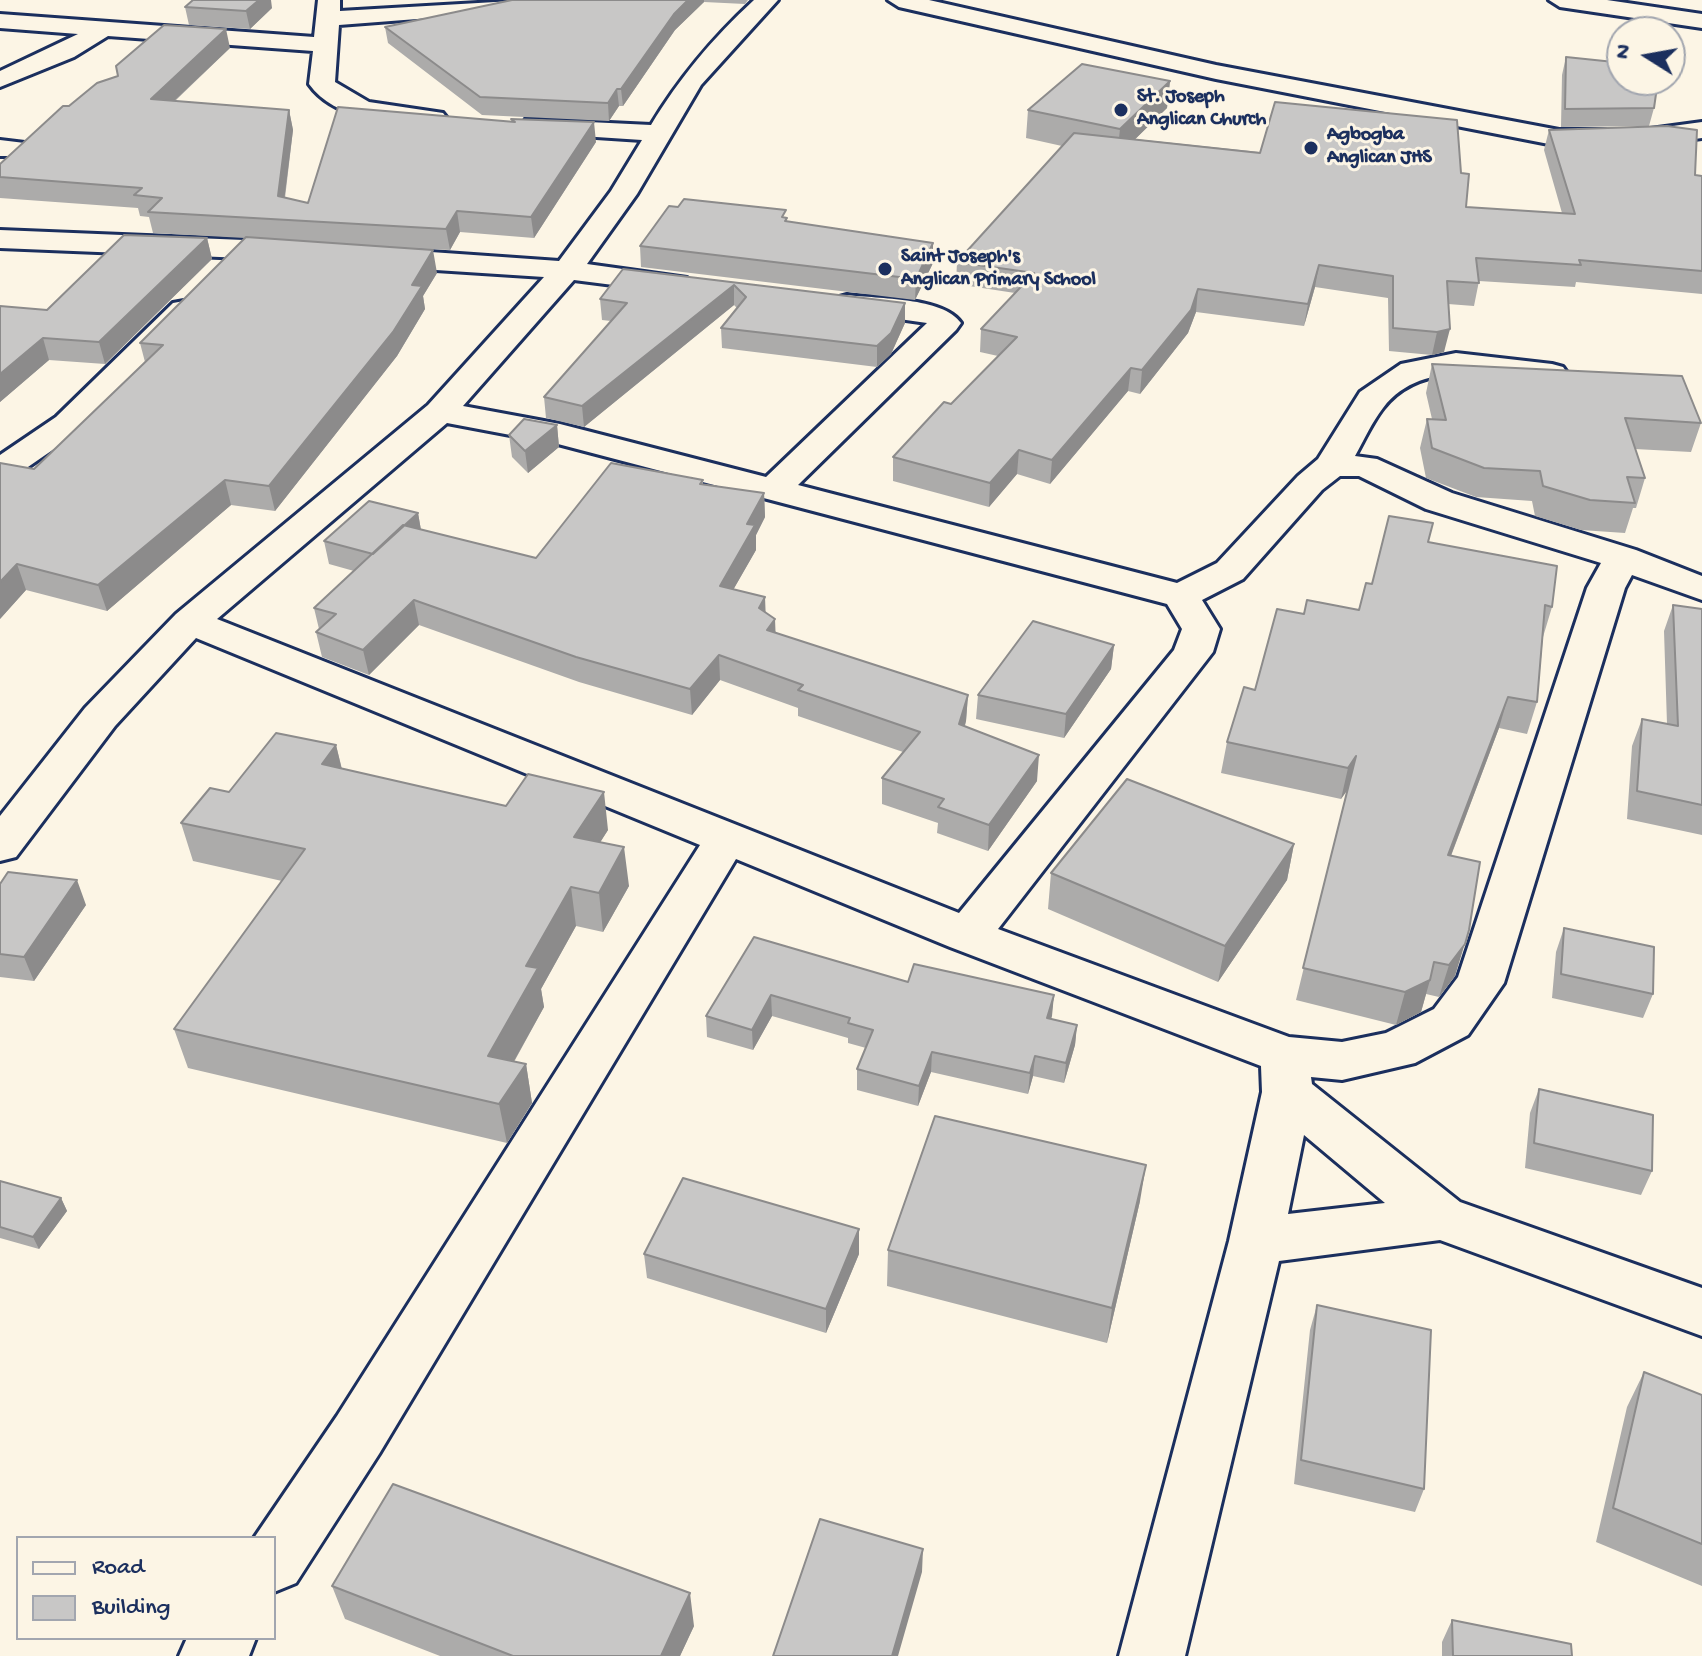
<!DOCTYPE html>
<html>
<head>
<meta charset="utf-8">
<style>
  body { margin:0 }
  #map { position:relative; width:1702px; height:1656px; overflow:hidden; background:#fcf5e5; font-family:"Gochi Hand",sans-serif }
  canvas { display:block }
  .legend { position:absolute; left:16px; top:1536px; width:260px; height:104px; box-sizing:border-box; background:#fcf5e5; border:2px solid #a2a6af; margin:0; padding:10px 14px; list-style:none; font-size:24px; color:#1b2f5e }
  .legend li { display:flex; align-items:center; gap:16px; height:40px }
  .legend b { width:40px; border:2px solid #a2a6af }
  .north { position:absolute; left:1606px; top:16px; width:80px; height:80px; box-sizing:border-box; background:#fcf5e5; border:2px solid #a2a6af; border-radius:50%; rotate:281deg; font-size:22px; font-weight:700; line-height:32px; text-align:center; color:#1b2f5e }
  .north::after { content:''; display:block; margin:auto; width:28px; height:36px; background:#1b2f5e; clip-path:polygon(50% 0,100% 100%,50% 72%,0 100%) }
</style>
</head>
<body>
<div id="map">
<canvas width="1702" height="1656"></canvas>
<ul class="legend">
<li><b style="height:10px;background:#fcf5e5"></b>Road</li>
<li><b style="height:22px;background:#c8c7c6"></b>Building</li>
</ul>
<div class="north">N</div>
</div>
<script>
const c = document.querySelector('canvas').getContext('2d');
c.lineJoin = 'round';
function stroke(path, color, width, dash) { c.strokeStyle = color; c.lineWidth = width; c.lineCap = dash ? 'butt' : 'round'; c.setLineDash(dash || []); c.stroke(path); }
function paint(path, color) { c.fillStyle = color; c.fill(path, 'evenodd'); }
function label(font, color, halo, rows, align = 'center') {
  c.font = font + ' "Gochi Hand",sans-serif'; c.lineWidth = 6; c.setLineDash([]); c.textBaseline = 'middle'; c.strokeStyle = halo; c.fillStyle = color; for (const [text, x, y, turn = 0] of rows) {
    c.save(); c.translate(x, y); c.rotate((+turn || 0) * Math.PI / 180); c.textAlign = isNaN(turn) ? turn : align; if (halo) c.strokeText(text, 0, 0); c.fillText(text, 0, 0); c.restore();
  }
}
const minor = new Path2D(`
  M318,0h22v11l190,-11 2,4 -11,7 -182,14 -4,57 34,20 74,11 4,5 -4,5 -9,3c-41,-3 -99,-5 -125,-42l4,-33 -205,-15 -34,21 -74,30v-16l78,-37 -78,-6v-14l314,23z
  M754,0h24l-77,85 -64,109 -50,70 100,14 4,6 -4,6 -11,3 -102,-13 -111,126 97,18 206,53 161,-154 -91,-13 -4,-6 4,-6 11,-3c31,4 96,2 114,28l-5,7 -158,155 379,98 40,-20 81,-87 20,-17 42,-67 41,-28 55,-11 96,11 11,3 5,7 -5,7 -11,3c-54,-7 -129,-28 -169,24 -11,14 -19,32 -28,48l22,3 75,34 184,57 66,26v24l-70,-25 -7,13 -121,395 -36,52 -53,28 -73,17 -31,-3 1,7 148,118 242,86v48l-262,-96 -161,21 -94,395h-66l110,-415 33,-149 -1,-26 -311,-119 -214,-88 -357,595 -83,129 -22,9v-54h-20l83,-122 363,-571 -504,-207 -81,88 -99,131 -16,4v-45l85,-108 91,-94 252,-209 116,-128 -170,-11 -10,-3 -5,-6 5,-6 10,-3 185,13 52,-70 31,-51 -107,-7 -13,-8 4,-6 125,6c29,-48 62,-87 103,-125zM447,423l111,21 609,160 15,25 -8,21 -215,263 -742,-294zM1340,476h19l67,33 175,54 -14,25 -129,389 -24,32 -48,24 -44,9 -53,-5 -291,-108 215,-277 7,-23 -18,-29 41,-21 79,-89zM1304,1135l81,68 -97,11z
  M888,0h41l287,65 343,65h84l59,-8v16l-59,8h-84l-343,-67 -317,-72z
  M1549,0h58l95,14v14l-142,-21z
  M0,140l33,4 4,6 -4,6h-33z
  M0,230l293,12 10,3 5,6 -5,6 -10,3 -293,-12z
  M184,301l11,2 4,7 -4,7 -115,114 -68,47 -12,3v-26l56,-38 117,-114z
  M187,1638h69l-7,18h-70z`);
stroke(minor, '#1b2f5e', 6);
paint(minor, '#fcf5e5');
paint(new Path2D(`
  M512,0h236l-3,4 -41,-2 -29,28 -52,76h-4l-10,15 -127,-6 -94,-72 -3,-16z
  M185,7l87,1 -22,21 -61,-4z
  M1620,31l34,77 -5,18 -88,1 1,-52 4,-18 47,5z
  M230,48l-55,53 114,9 4,20 -8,68 23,5 204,-82 -1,-2 85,23 -62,96 -74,-6 -10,18 -64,-3 51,26 -14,23 2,13 -28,47 -122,155 -44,-6 -124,106 -81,-21 -26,29 34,-150 111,-107 -5,-19 105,-105 -92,-5 -4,-16 -9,-1 -2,-8 -138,-10v-34l69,-58 49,-30z
  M1170,81l-3,27 -32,31 326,34 5,34 96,6 -18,-63 5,-20 146,45 7,1v118l-126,-12 -1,5 -96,-6 -5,25 -26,-2 -4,48 -12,3 -43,-4 -1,-53 -73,-11 -11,39 -108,-14 -8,21 -48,61 -12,-3 -78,93 -33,-10 -28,33 -96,-26v-24l58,-53 47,-48 -18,-4 1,-23 34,-36 -59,-9 1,-22 105,-116 -36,-8 2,-28z
  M786,218l1,4 146,41 -18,37 -274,-33 -1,-21z
  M207,238l5,21 -107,105 -56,-4 -49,42v-96l47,4z
  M623,269l282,34v20l-14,31 -14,13 -155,-19 -1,-20 16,-20 -3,-3 -150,122 -38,-9 -2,-21 67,-76 -9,-1 -2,-21z
  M1432,364l269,59 -10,29 -56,-3 10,29 -9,30h-3l-8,25 -44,-3 -46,-14 -3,-15 -56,-4 -50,-19 -6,-30 7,-29h5l-6,-26z
  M557,425l2,22 -31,26 -16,-16 -3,-22z
  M703,480v4l61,9 1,24 -9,18v15l-23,40 32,7v15l11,21 192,62 -2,26 -1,5 72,55 -49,70 -51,-18 1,-10 -56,-19v-26l21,-26 -105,-36v-8l-78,-28 -28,35 -113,-33 -160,-57 -50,50 -47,-18 -6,-25 3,-3 -5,-21 40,-37 -25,-7 -5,-23 94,-28 3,17 115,28z
  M1428,542l124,65 -9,30 -6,65 -10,32 -28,-6 -48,128 4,120 -16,21 -13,-3 -5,18 -25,13 -100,-25 51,-210 -6,9 -120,-26 6,-31 28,-52 49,-76 55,-4 13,-26z
  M1673,605l29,4v226l-75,-16 5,-73 10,-27 25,5 -3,-93z
  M1114,645l-3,24 -47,69 -88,-19 2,-24z
  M336,745l6,24 266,61 -8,12 29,44 -26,46 -27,-6 -35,63 3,18 -30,55 12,2 6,39 -25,40 -319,-75 -14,-39 108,-148 -89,-20 -12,-38 48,-31z
  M1294,844l-7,36 -69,102 -170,-73 3,-36z
  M0,884l86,21 -52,76 -34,-4z
  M1564,928l89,66 -10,24 -91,-20 4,-46z
  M754,937l154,45 146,13 -3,24 26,6 -2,20 -11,38 -31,-7 -5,18 -97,-22 -13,34 -61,-16v-21l9,-21 -18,-5v-5l-76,-22 -19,34 -46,-13 -1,-21z
  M1539,1089l113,82 -11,24 -116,-27 5,-55z
  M0,1181l61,17 6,13 -28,38 -39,-11z
  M1140,1201l-33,142 -220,-57 1,-36z
  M644,1254h215l-33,79 -179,-55z
  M1317,1305l107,184 -9,23 -121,-28 16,-154z
  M1644,1372l58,23v191l-106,-44 31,-135z
  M332,1586l362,40 -14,30h-240l-95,-37z
  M1452,1620l120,36h-130v-14z`), '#acabaa');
paint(new Path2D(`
  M259,0h12l1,8 -22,21 -4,-18z
  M688,0h16v2l-29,28 -52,76 -2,-17 53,-75z
  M226,29l4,19 -74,70 -5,-19z
  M1170,81l-3,27 -50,49 3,-28z
  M617,89l2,17 -10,15 -1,-18z
  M289,110l4,20 -11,87 -4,-21z
  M594,122l2,20 -62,96 -3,-21z
  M457,211l3,21 -10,18 -4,-21z
  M207,238l5,21 -107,105 -6,-22z
  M933,243v20l-18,37 1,-21z
  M433,250l4,23 -14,23 2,13 -28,47 -122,155 -6,-25 143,-201z
  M1319,265l-4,22 -11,39 4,-22z
  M734,285v20l-150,122 -2,-21z
  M1198,289l-2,23 -8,21 -48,61 2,-24z
  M905,303v20l-14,31 -14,13v-21z
  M1450,329l-6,23 -12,3 5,-23z
  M43,338l6,22 -49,42v-28z
  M1131,368l-3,23 -78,93 2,-24z
  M557,425l2,22 -31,26 -3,-22z
  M1019,450l-2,24 -28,33 1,-24z
  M225,480l6,25 -124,106 -9,-26z
  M764,493l1,24 -9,18v15l-35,61 -1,-25 27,-62z
  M418,513l4,23 -48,18z
  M17,564l9,26 -26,29v-37z
  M765,597l1,25 -7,-14z
  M414,600l5,25 -50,50 -6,-25z
  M775,619l1,25 -9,-14z
  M1114,645l-3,24 -47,69 2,-24z
  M719,655l1,25 -28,35 -2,-26z
  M968,695l-2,26 -9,29 2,-26z
  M1508,697l-9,31 -60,159 9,-32z
  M336,745l9,38 -23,-19z
  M1039,755l-2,26 -49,70 1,-26z
  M1356,756l-7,32 -8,11 7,-31z
  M604,792l4,38 -29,46 -5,-39z
  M1294,844l-7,36 -69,102 7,-36z
  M624,847l5,39 -26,46 -4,-39z
  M77,880l9,25 -52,76 -10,-24z
  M571,887l5,39 -35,63 3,18 -49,88 -7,-39 38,-90z
  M1469,930l-14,46 -16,21 10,-32z
  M1430,980l-9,32 -25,13 9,-33z
  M771,995l1,21 -19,34 -1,-20z
  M1054,995l-2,21 -7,23 2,-21z
  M1077,1025l-2,20 -11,38 2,-20z
  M932,1052l-1,20 -13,34 1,-20z
  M1035,1056l-2,20 -5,18 2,-21z
  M526,1064l6,39 -25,40 -8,-39z
  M1146,1165l-6,36 -33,142 5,-35z
  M61,1198l6,13 -28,38 -6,-12z
  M859,1229v25l-33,79v-24z
  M923,1549l-1,23 -24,84h-6z
  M690,1593l4,33 -14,30h-19z`), '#8c8b8b');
const building = new Path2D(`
  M193,0h66l-13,11 -61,-4z
  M512,0h176l-14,14 -53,75h-4l-9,14 -128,-6 -95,-70z
  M164,25l62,4 -75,70 138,11 -11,86 30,7 30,-96 177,15 -4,-3 83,3 -63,95 -74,-6 -11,18 -298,-17 14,-14 -28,-3 8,-7 -142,-11v-13l63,-58h6l28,-23 21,-7 -2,-10z
  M1620,31l9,1h-7v48h36l-4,28 -89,1 1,-52 48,5z
  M1082,64l88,17 -50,48 -92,-19z
  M1275,102l182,18 4,53 8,1 -3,33 109,7 -26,-84 118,-4 30,4 -2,45 7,1v95l-123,-11 2,5 -105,-7 3,25 -32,-2 3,48 -13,3 -44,-4v-52l-74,-11 -11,39 -110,-15 -7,21 -49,60 -11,-2 -79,92 -33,-10 -29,33 -97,-26 51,-55 7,2 66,-67 -36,-8 53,-56 -77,-11 117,-129 186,20z
  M684,199l102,11 -4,7 5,1 -2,3 148,22 -17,36 -276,-33 29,-40 9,1z
  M124,235l83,3 -108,104 -56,-4 -43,36v-68l47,4z
  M246,237l187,13 -21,35 10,1 -29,46 -124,154 -44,-6 -127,105 -81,-21 -17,18v-119l34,6 129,-124 -23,-2z
  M623,269l282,34 -14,30 -14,13 -156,-18 25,-31 -12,-12 -152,121 -38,-9 83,-94 -27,-4z
  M1432,364l250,12 19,47 -76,-5 20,60 -18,-1 8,26 -45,-3 -47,-14 -3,-15 -56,-3 -52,-20 -5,-29 19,1z
  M524,419l33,6 -32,26 -16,-16z
  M611,463l92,17 -3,4 64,9 -17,31 8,1 -35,61 45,11 -6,11 16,11 -8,11 201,65 -9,29 80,31 -50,70 -51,-18 6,-8 -62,-21 38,-46 -122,-42 5,-5 -84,-30 -29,34 -114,-32 -162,-57 -51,50 -47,-18 20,-18 -22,-6 89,-83 133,33z
  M369,501l49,12 -45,41 -49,-13z
  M1389,516l44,7 -5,19 129,24 -5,41 -7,-2 -8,97 -29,-5 -60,158 32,7 -11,68 -4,14 -16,21 -15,-3 -4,18 -25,12 -102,-24 53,-212 -8,12 -121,-26 17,-55 11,3 22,-81 27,5 3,-14 52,10 7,-27 6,1z
  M1673,605l29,4v196l-65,-14 5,-72 36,7z
  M1033,621l81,24 -48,69 -88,-19z
  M276,733l60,12 -14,19 184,42 22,-32 76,18 -30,45 50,10 -25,46 -28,-6 -45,79 12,2 -50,88 38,8 -27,40 -325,-75 131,-180 -124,-26 29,-35 19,4z
  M1127,779l167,65 -69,102 -174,-73z
  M8,872l69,8 -53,77 -24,-3v-70z
  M1564,928l90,19 -1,47 -92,-20z
  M754,937l154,45 6,-18 140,31 -7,23 30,7 -11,38 -31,-7 -5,17 -98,-21 -13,34 -62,-17 16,-39 -25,-7 2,-5 -79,-23 -19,35 -46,-14z
  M1539,1089l114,26 -1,56 -118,-28z
  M935,1116l211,49 -34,143 -224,-58z
  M683,1178l176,51 -33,80 -182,-55z
  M0,1181l61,17 -28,39 -33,-10z
  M1317,1305l114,25 -7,159 -123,-29z
  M1644,1372l58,23v149l-89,-36z
  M393,1484l297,109 -29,63h-148l-181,-70z
  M820,1519l103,30 -31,107h-119z
  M1452,1620l119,24 1,12h-119z`);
paint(building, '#c8c7c6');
stroke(building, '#8c8b8b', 2);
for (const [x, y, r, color] of [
  [1121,110,8,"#1b2f5e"],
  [1311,148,8,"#1b2f5e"],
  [885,269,8,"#1b2f5e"]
]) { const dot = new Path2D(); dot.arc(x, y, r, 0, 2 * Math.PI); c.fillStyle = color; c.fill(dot); stroke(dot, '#fcf5e5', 3); }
label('bold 20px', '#1b2f5e', '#fcf5e5', [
  ["St. Joseph",1137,98],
  ["Anglican Church",1137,121],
  ["Agbogba",1327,136],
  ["Anglican JHS",1327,159],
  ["Saint Joseph's",901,258],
  ["Anglican Primary School",901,281]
], 'left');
</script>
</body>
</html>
